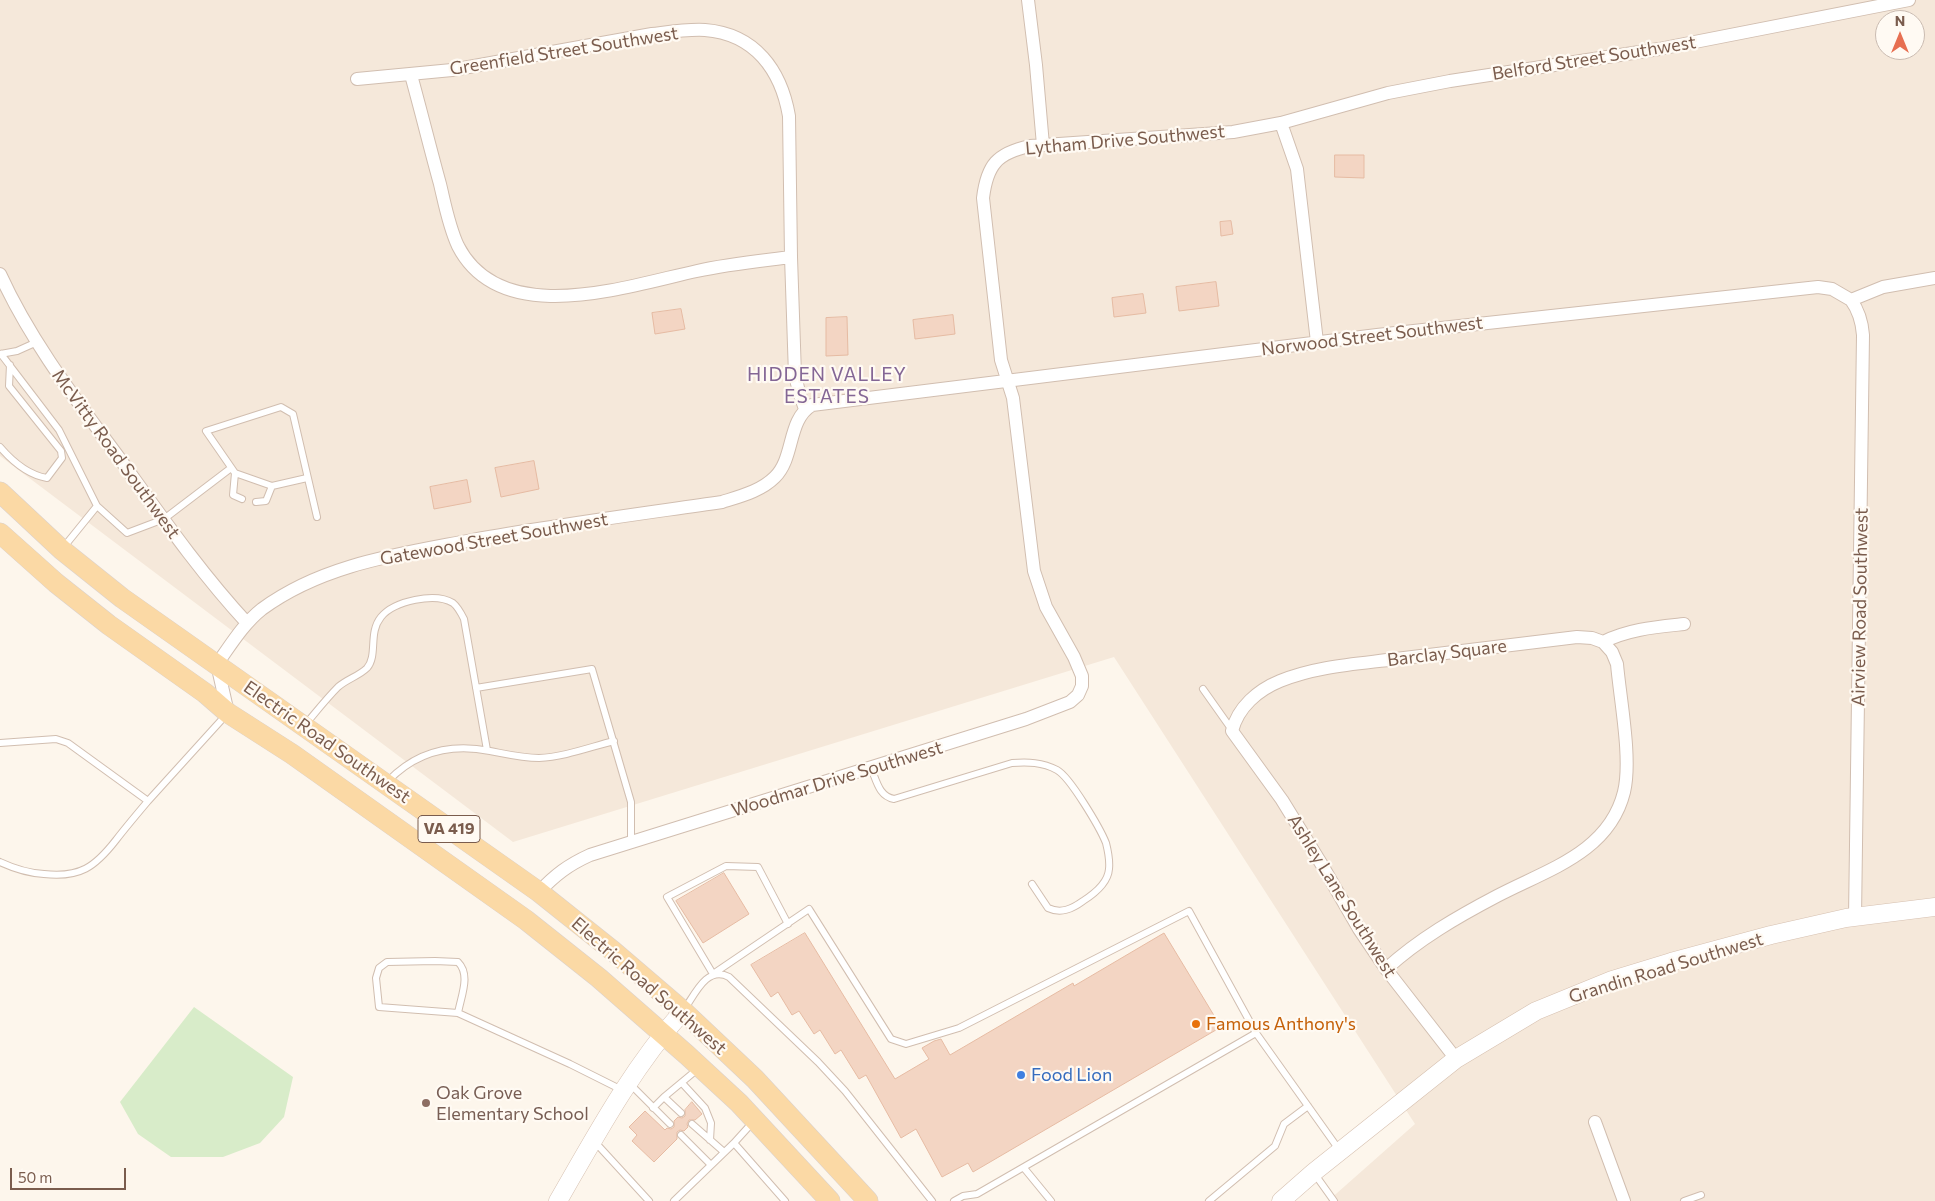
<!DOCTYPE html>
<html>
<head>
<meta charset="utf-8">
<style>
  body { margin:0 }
  #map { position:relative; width:1935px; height:1201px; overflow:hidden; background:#fdf6ec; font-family:Commissioner,sans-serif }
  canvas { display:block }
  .north { position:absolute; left:1875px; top:10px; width:50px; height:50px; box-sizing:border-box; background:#fffaf3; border:1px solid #cabbb1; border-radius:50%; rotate:0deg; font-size:14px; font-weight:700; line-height:20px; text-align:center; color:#7a5c4d }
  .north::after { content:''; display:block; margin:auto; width:18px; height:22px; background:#e76f51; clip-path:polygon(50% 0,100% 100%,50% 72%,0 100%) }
  .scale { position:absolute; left:10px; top:1168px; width:116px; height:22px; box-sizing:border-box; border:2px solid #7a5c4d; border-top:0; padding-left:6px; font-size:15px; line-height:18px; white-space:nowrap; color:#7a5c4d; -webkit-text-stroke:4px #fffaf3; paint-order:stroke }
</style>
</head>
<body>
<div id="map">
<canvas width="1935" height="1201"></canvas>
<div class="north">N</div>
<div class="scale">50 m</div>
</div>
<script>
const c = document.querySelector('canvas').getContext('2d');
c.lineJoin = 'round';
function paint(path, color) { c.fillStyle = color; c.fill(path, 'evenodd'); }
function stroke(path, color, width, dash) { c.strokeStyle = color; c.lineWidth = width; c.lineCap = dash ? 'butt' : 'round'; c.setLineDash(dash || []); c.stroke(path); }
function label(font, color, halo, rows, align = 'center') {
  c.font = font + ' Commissioner,sans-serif'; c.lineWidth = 4.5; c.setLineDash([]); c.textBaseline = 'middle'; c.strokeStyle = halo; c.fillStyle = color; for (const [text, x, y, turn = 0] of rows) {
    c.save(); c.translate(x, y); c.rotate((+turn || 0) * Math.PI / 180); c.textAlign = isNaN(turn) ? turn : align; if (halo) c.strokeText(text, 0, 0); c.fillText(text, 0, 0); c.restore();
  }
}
paint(new Path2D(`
  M0,0h1935v1201h-607l87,-77 -301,-467 -601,185 -513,-386zM1885,20h30v30h-30z`), '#f5e8da');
paint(new Path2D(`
  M194,1007l99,70 -9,40 -24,26 -37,14h-52l-33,-23 -18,-32z`), '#d8ecc9');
const building = new Path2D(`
  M1335,155h29v23l-29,-1z
  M1231,221l2,13 -12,2 -1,-14z
  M1216,282l3,24 -40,5 -3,-24z
  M1143,294l3,19 -32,4 -2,-19z
  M681,309l4,20 -30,5 -3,-21z
  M953,315l2,19 -40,5 -2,-19z
  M847,317l1,38 -22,1v-38z
  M534,461l5,28 -38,8 -6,-29z
  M467,480l4,22 -37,7 -4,-22z
  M724,873l25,41 -46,29 -27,-42z
  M805,933l90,146 34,-20 -7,-11 12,-7 7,-2 9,16 123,-72 1,3 90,-53 57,94 -248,145 -5,-9 -26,14 -26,-48 -15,9 -35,-63 -7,4 -18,-29 -6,4 -15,-24 -6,4 -15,-23 -7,4 -14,-23 -7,5 -20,-32z
  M692,1102l10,12 -7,6h-6l-2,4 1,3 -4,4 -4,-1 -3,2v7l-23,23 -22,-21 5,-6 -8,-8 16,-16 20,19 2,-2 4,1 3,-2v-6l4,-4 4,1 3,-2v-6z`);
paint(building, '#f3d5c3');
stroke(building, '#e6bba3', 1);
const lane = new Path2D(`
  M0,354l17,-3 20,-9
  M1,354l58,76 38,76 30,27 37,-14 67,-51
  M0,447c12,14 29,28 47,31l15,-20 -1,-7 -52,-65 1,-21
  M235,473l-2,22 9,4
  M307,478l-35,8 -37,-13 -29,-42 75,-24 12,7 24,103
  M256,502l10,-1 6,-15
  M63,548l34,-42
  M476,688l116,-19 39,133v41
  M1203,689l29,41
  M305,725c11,-13 21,-26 33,-38 9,-8 21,-11 29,-19 11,-13 1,-35 14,-51 13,-16 54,-25 72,-14 5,4 8,10 11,16l23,131
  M0,743l56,-4 12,4 80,58c-11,13 -22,26 -32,39 -21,27 -36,38 -72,34 -16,-1 -29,-5 -44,-12
  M871,768c6,14 8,28 23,31l118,-36c16,-1 30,-1 45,7 13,7 43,58 49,73 2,8 4,17 3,26 -1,14 -15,25 -26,32 -11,8 -22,13 -35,7l-16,-24
  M388,781c28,-29 62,-38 102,-30 16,3 32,7 49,7 25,-1 51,-11 75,-17
  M148,801l78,-86
  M788,924l-30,-57 -32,-1 -59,31 46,77 96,-65 82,130 15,5 53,-16 230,-117 67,122
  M684,1010c11,-16 23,-45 45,-33l89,85 27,29 87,110
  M458,1013c3,-17 13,-38 0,-51l-23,-1 -48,1 -8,6 -3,10 3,29 79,6 112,51 52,26
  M629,1083l41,41
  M682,1083l23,25 6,15 -1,17
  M653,1108l11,-11
  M681,1113l-17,-16 35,-29
  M692,1124l32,28
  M681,1135l30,30
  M594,1141l55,60
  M734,1143l19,-21
  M1024,1168l27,33
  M1314,1173l20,28
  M674,1201l60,-58 51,58
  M954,1201l9,-5 14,-2 279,-161 84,118
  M1209,1201l66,-55 9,-22 24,-18
  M1684,1201l17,-6`);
const street = new Path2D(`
  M1028,0l8,65 7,80
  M411,75c10,36 19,73 29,109 5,21 9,43 18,62 43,84 169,40 239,25 31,-7 63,-10 94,-14
  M357,79l95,-9 200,-36c17,-2 35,-5 53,-4 50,4 76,40 84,86l2,141 4,118 4,17 6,17
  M1281,123l16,46 20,173
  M0,274c30,66 74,123 117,181 42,58 82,116 130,168
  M1851,300c8,11 11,21 12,35l-8,582
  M228,713l-11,-49c13,-18 26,-40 45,-55 61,-45 138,-55 210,-69 83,-15 167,-26 250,-38 19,-6 39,-11 53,-25 20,-20 12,-57 37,-72l565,-70 441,-48 14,2 19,11 32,-13 52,-9
  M539,892c16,-17 29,-27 51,-37l436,-136 44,-17 8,-7 4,-9v-10l-8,-19 -28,-50 -12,-36 -21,-173 -12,-38 -18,-162c4,-33 14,-45 47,-52l203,-14 48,-9 107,-30 62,-12 209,-32 250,-49
  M1386,969c33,-30 71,-52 111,-73 49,-26 112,-43 127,-104 8,-33 -4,-93 -7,-128l-5,-12 -9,-10
  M1456,1059l-70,-90 -27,-40 -37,-64 -40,-65 -50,-69c6,-24 26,-41 48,-50 37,-15 77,-17 116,-22 60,-7 121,-15 181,-22l15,1 11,4c26,-13 53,-15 81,-18
  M1595,1122l29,79`);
const secondary = new Path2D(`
  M558,1201c38,-66 74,-133 125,-190
  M1281,1201l33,-29 142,-113 80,-48 76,-31 59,-18 100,-27 75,-17 89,-11`);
const primary = new Path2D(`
  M0,492l62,58 60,48 417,294 74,59 70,60 72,68 113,122
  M0,533l56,50 53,42 96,68 23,20 64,41 234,166 73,58 88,77 52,48 91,98`);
stroke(lane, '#d1beb0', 8);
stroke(street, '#d1beb0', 14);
stroke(secondary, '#d6c0b0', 19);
stroke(primary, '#dad1cd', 21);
stroke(lane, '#fff', 6);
stroke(street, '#fff', 12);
stroke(secondary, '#fff', 18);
stroke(primary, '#fbd9a5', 20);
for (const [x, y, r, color] of [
  [1196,1024,5,"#e8710a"],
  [1021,1075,5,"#3f7fe0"],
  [426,1103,5,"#8d6e63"]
]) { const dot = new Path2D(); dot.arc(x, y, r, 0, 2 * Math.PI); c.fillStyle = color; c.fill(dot); stroke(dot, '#fffaf3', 2); }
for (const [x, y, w] of [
  [449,829,62]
]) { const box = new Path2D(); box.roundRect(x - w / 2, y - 13.5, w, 27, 4); c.fillStyle = '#fffaf3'; c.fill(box); stroke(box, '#7a5c4d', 1); }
label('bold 16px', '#7a5c4d', null, [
  ["VA 419",449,829]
]);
label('18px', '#7a5c4d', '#fffaf3', [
  ["Greenfield Street Southwest",564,51,-9],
  ["Belford Street Southwest",1594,58,-9],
  ["Lytham Drive Southwest",1125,140,-5],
  ["Norwood Street Southwest",1372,336,-7],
  ["McVitty Road Southwest",116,454,54],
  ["Gatewood Street Southwest",494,539,-10],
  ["Airview Road Southwest",1860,607,-89],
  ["Barclay Square",1447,653,-7],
  ["Electric Road Southwest",327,742,35],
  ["Woodmar Drive Southwest",837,779,-17],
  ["Ashley Lane Southwest",1342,896,58],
  ["Grandin Road Southwest",1666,968,-17],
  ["Electric Road Southwest",649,986,41]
]);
label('18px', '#c56008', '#fffaf3', [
  ["Famous Anthony's",1206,1024]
], 'left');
label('18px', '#366cbe', '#fffaf3', [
  ["Food Lion",1031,1075]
], 'left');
label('18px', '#785e54', '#fffaf3', [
  ["Oak Grove",436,1093],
  ["Elementary School",436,1114]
], 'left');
c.letterSpacing = '1px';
label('19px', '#846695', '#fffaf3', [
  ["HIDDEN VALLEY",827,375],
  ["ESTATES",827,397]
]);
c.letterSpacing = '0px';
</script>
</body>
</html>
